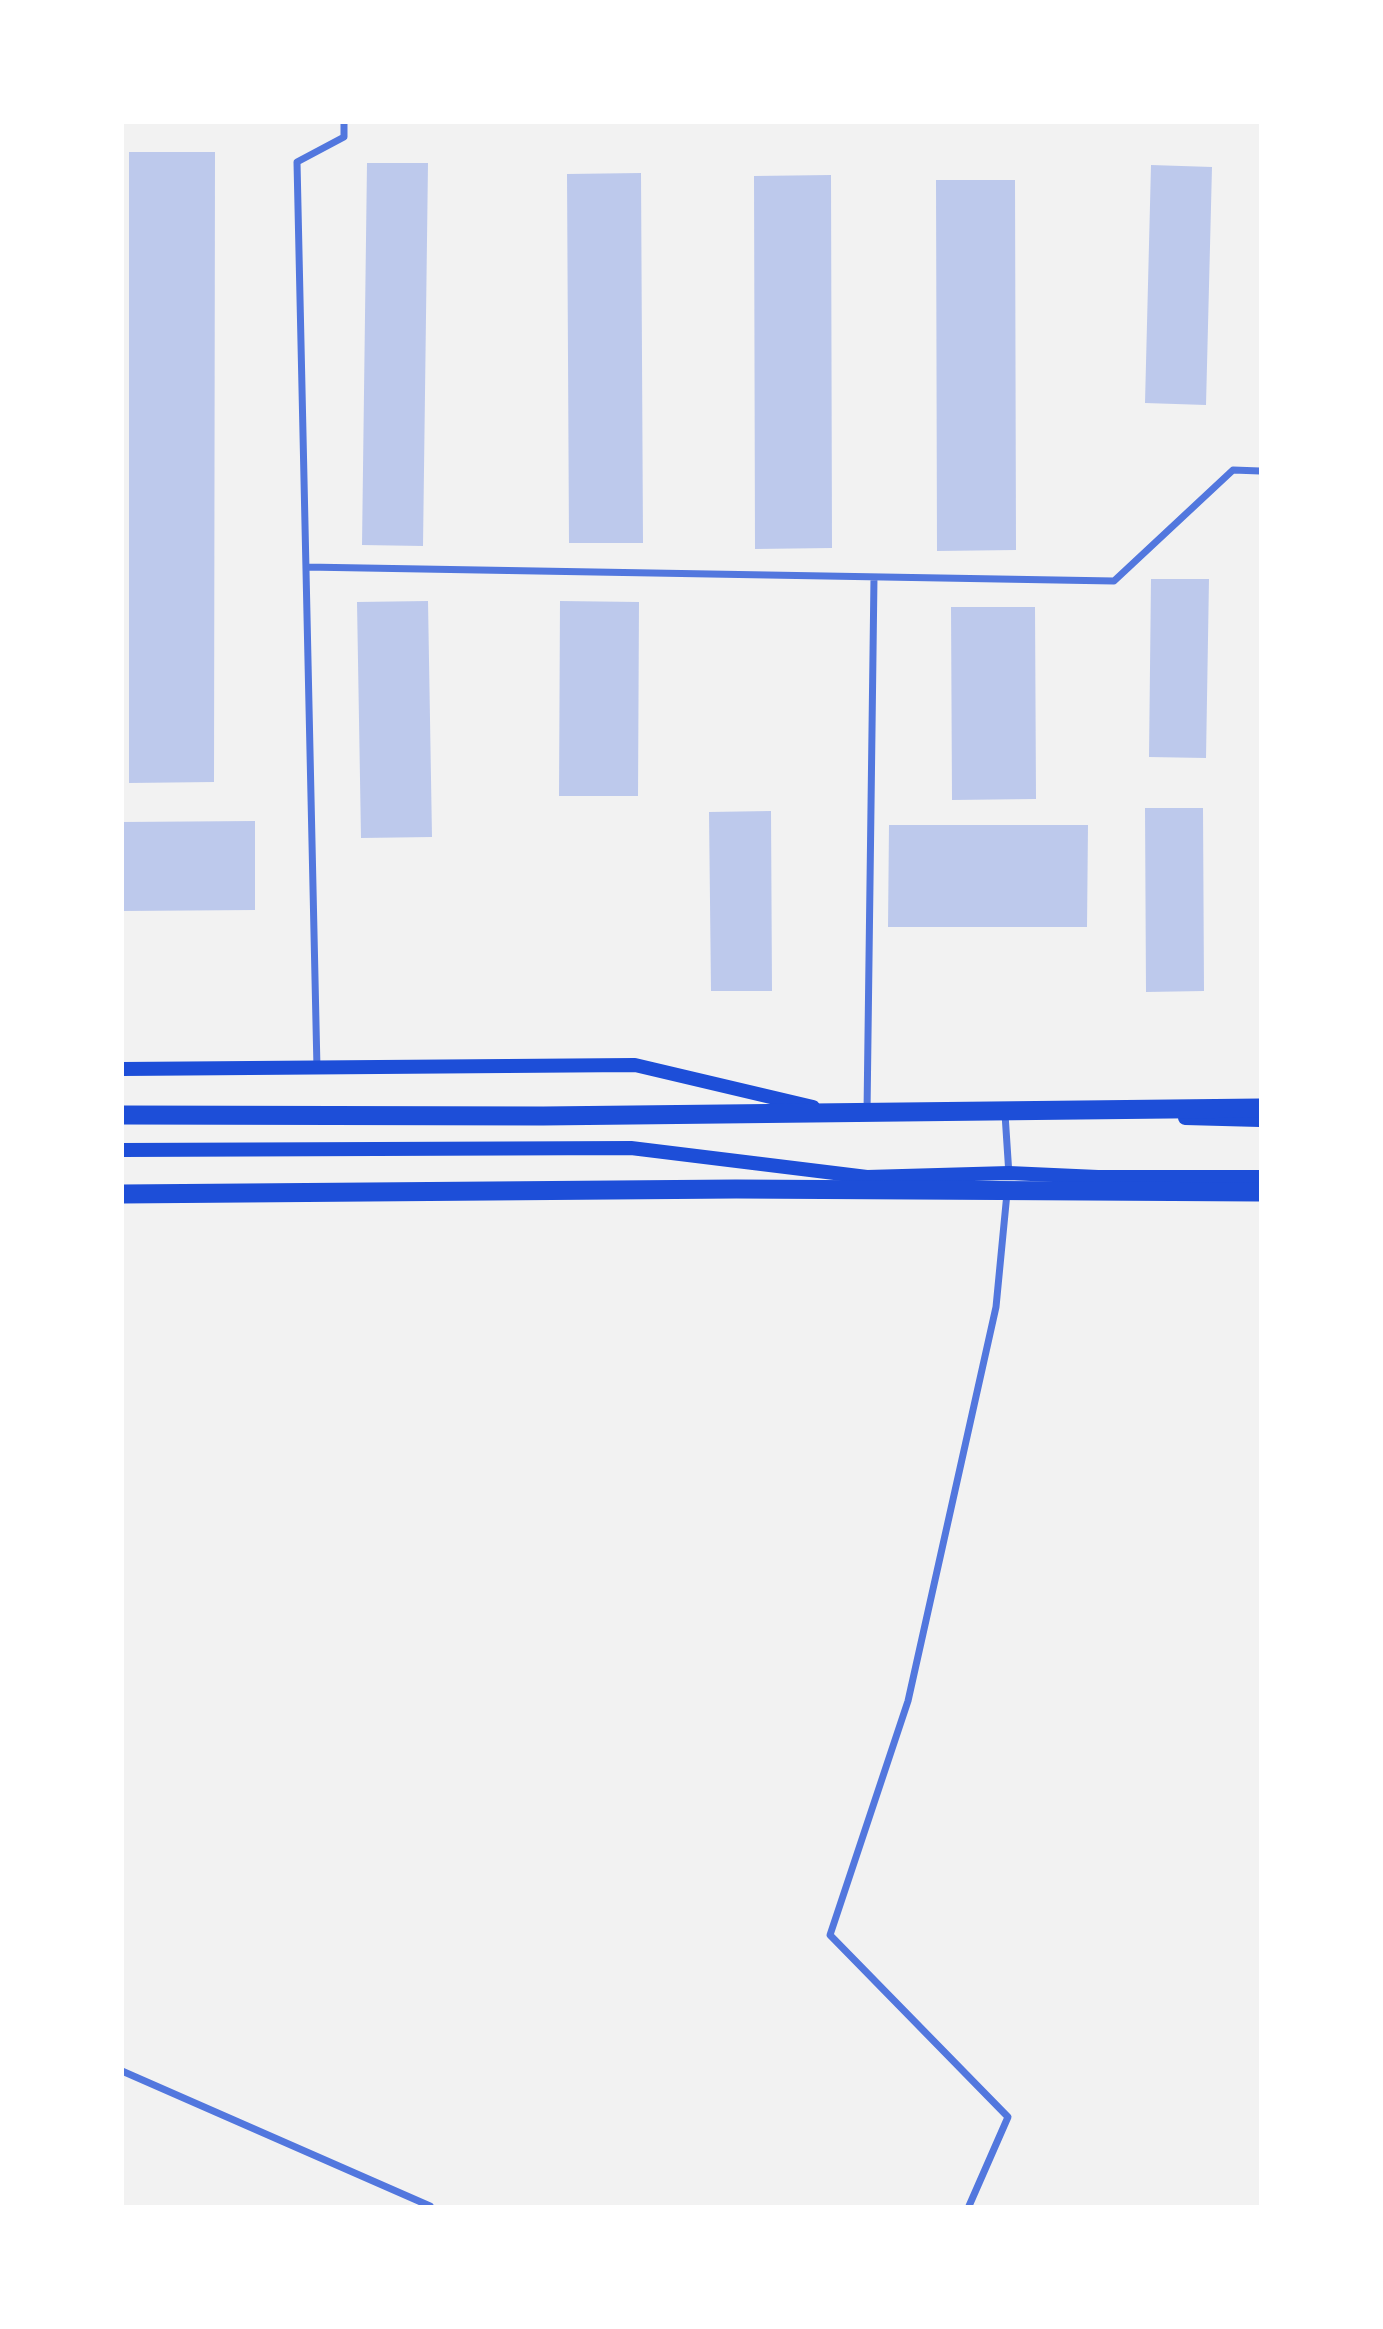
<!DOCTYPE html>
<html>
<head>
<meta charset="utf-8">
<style>
  body { margin:0 }
  #map { position:relative; width:1383px; height:2329px; overflow:hidden; background:#f2f2f2; font-family:Arial,sans-serif }
  canvas { display:block }
  .frame { position:absolute; inset:0; border:124px solid #fff; pointer-events:none }
</style>
</head>
<body>
<div id="map">
<canvas width="1383" height="2329"></canvas>
<div class="frame"></div>
</div>
<script>
const c = document.querySelector('canvas').getContext('2d');
c.lineJoin = 'round';
function paint(path, color) { c.fillStyle = color; c.fill(path, 'evenodd'); }
function stroke(path, color, width, dash) { c.strokeStyle = color; c.lineWidth = width; c.lineCap = dash ? 'butt' : 'round'; c.setLineDash(dash || []); c.stroke(path); }
paint(new Path2D(`
  M129,152h86l-1,630 -85,1z
  M367,163h61l-5,383 -61,-1z
  M1151,165l61,2 -6,238 -61,-2z
  M641,173l2,370h-74l-2,-369z
  M831,175l1,373 -77,1 -1,-373z
  M936,180h79l1,370 -79,1z
  M1151,579h58l-3,179 -57,-1z
  M428,601l4,236 -71,1 -4,-236z
  M560,601l79,1 -1,194h-79z
  M951,607h84l1,192 -84,1z
  M1145,808h58l1,183 -58,1z
  M771,811l1,180h-61l-2,-179z
  M255,821v89l-133,1v-89z
  M889,825h199l-1,102h-199z`), '#bdc9ec');
stroke(new Path2D(`
  M306,567l808,14 119,-111 27,1
  M317,1069l-20,-907 47,-25v-15
  M867,1112l7,-535
  M1005,1114l4,61
  M122,2071l308,135
  M969,2206l39,-89 -178,-182 78,-234 88,-394 11,-114`), '#5277de', 7);
stroke(new Path2D(`
  M122,1069l513,-4 178,42
  M1185,1118l75,2
  M122,1150l509,-2 236,29 142,-4 89,4h162`), '#1d4ed8', 14);
stroke(new Path2D(`
  M122,1115l421,1 717,-8
  M122,1194l614,-5 524,3`), '#1d4ed8', 19);
</script>
</body>
</html>
